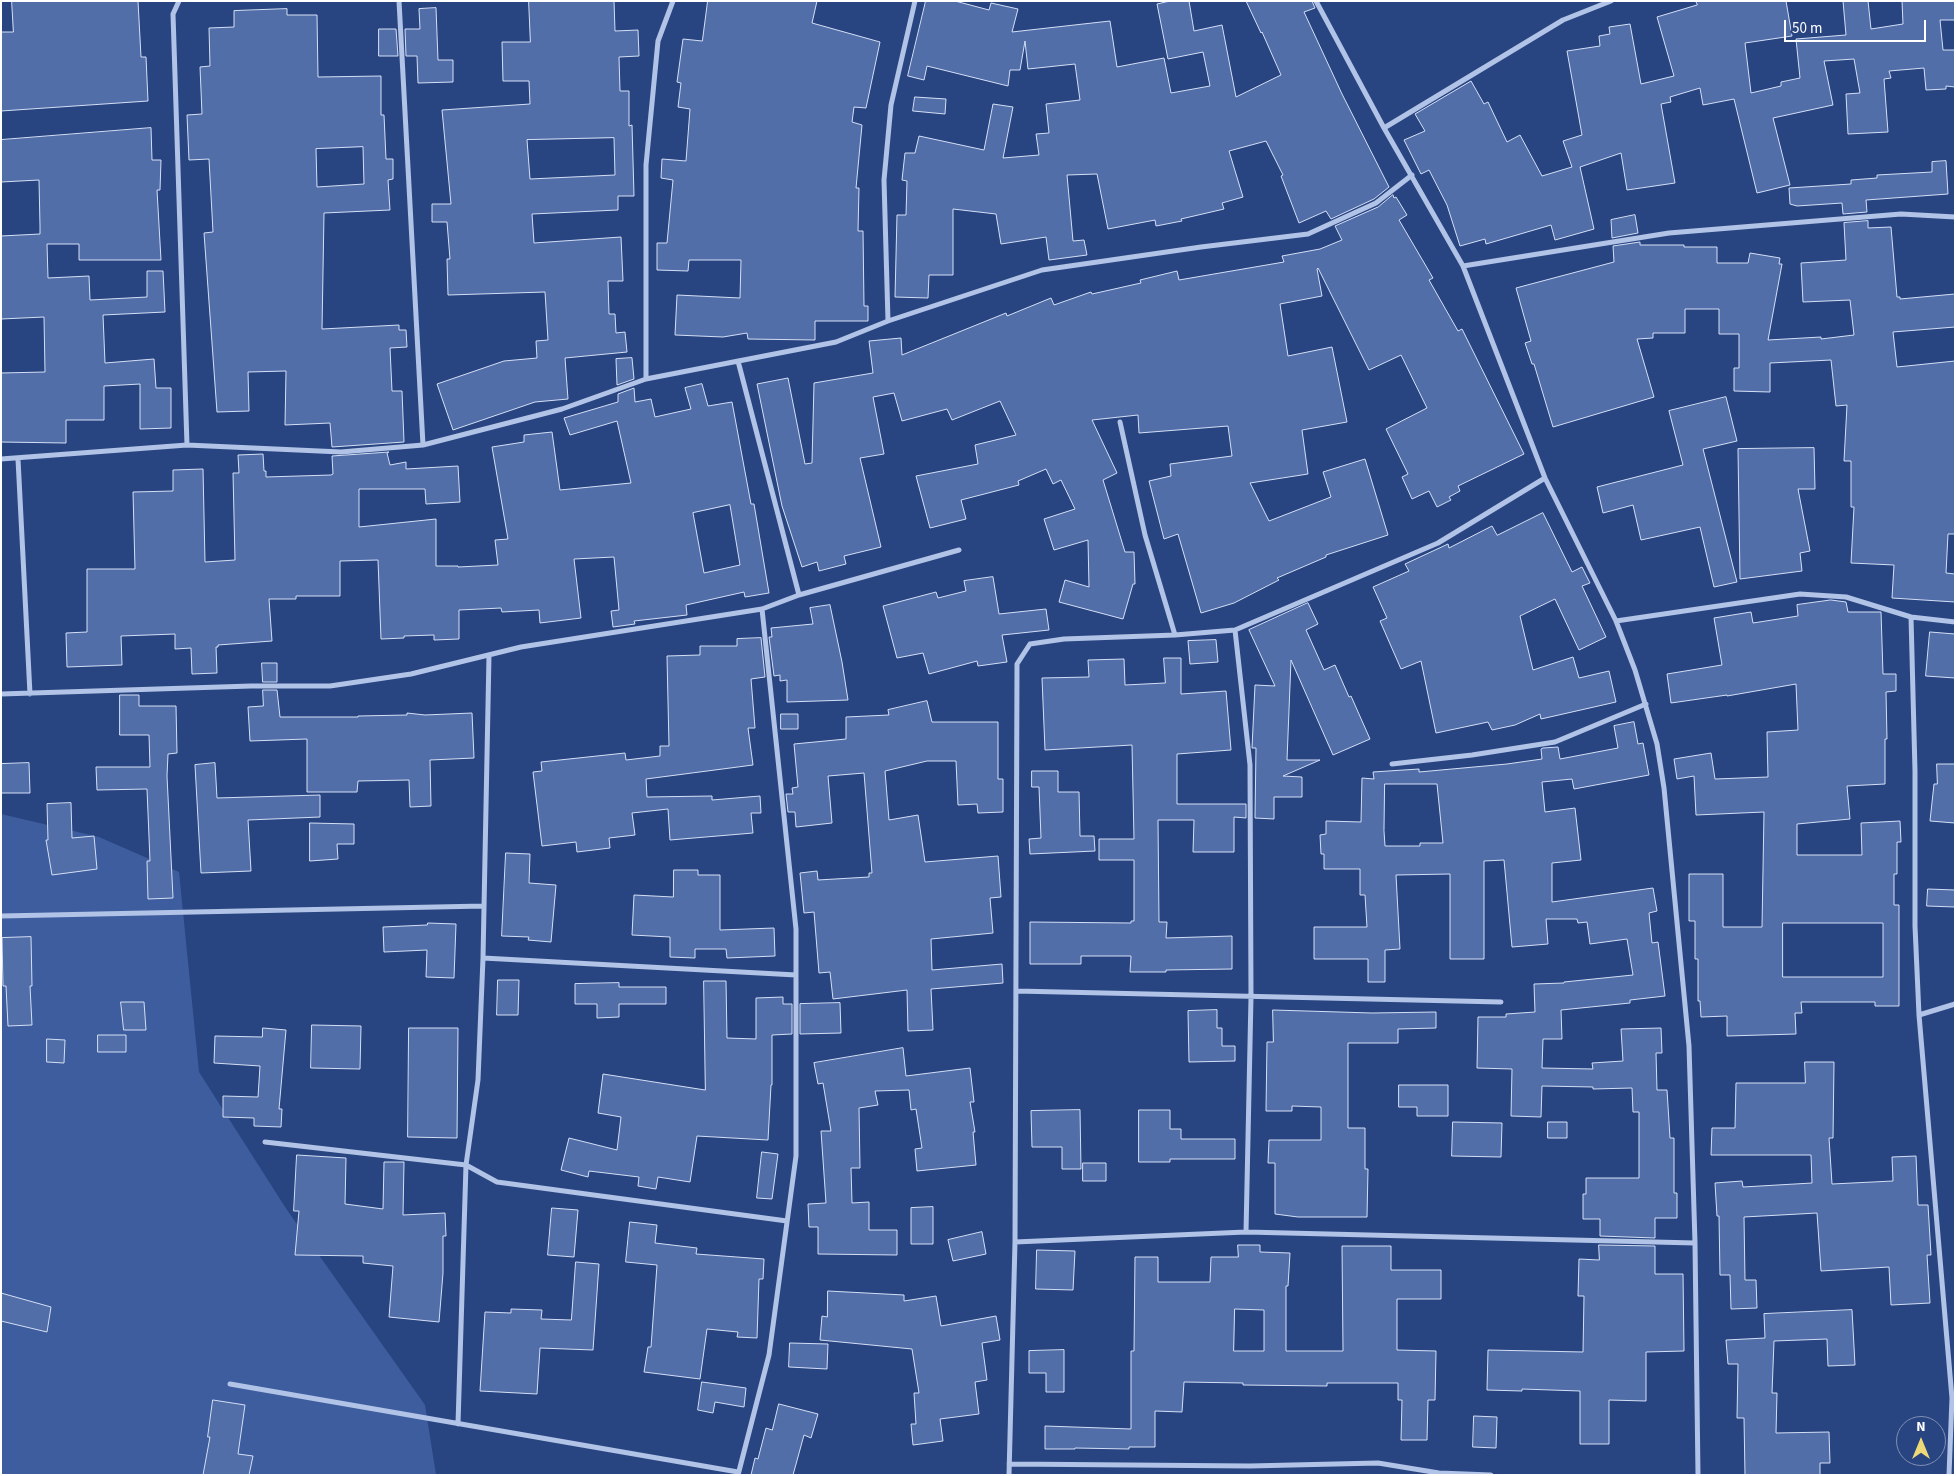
<!DOCTYPE html>
<html>
<head>
<meta charset="utf-8">
<style>
  body { margin:0 }
  #map { position:relative; width:1956px; height:1476px; overflow:hidden; background:#294581; font-family:"Source Sans 3",sans-serif }
  canvas { display:block }
  .frame { position:absolute; inset:0; border:2px solid #fff; pointer-events:none }
  .north { position:absolute; left:1896px; top:1416px; width:50px; height:50px; box-sizing:border-box; background:#294581; border:1px solid #7f8fb3; border-radius:50%; rotate:0deg; font-size:14px; font-weight:700; line-height:20px; text-align:center; color:#fff }
  .north::after { content:''; display:block; margin:auto; width:18px; height:22px; background:#edd978; clip-path:polygon(50% 0,100% 100%,50% 72%,0 100%) }
  .scale { position:absolute; left:1784px; top:20px; width:142px; height:22px; box-sizing:border-box; border:2px solid #fff; border-top:0; padding-left:6px; font-size:15px; line-height:18px; white-space:nowrap; color:#fff; -webkit-text-stroke:4px #294581; paint-order:stroke }
</style>
</head>
<body>
<div id="map">
<canvas width="1956" height="1476"></canvas>
<div class="frame"></div>
<div class="north">N</div>
<div class="scale">50 m</div>
</div>
<script>
const c = document.querySelector('canvas').getContext('2d');
c.lineJoin = 'round';
function paint(path, color) { c.fillStyle = color; c.fill(path, 'evenodd'); }
function stroke(path, color, width, dash) { c.strokeStyle = color; c.lineWidth = width; c.lineCap = dash ? 'butt' : 'round'; c.setLineDash(dash || []); c.stroke(path); }
paint(new Path2D(`
  M1,814l98,23 80,35 20,200 88,138 138,195 11,70h-435z`), '#3e5d9e');
const building = new Path2D(`
  M12,1h126l3,56h5l2,44 -147,10v-79h12z
  M529,1h85l1,30 23,-1 1,26 -20,1 1,34h9v35l3,-1 2,71h-16v14l-86,4 2,29 87,-6 2,44h-15l1,33h6l1,19 9,-1 2,20 -62,6 3,41 -33,3 -82,28 -16,-46 67,-23 33,-3 -1,-17 12,-1 -3,-48 -97,3 -1,-36h3l-3,-37h-15v-18h19l-9,-94 88,-6 -1,-23h-26l-1,-39h28zM614,138l1,37 -85,4 -3,-39z
  M708,1h109l-5,22 68,19 -14,66 -12,-1 -2,15 10,3 -6,63h3l-1,43h5l1,75h4v15h-53v19l-67,-1 -1,-6 -24,4 -48,-2 2,-40 63,3 1,-38h-52l-1,11 -31,-1v-27h10l6,-63 -12,-2 1,-19 24,2 4,-52 -12,-2 3,-24 -4,-1 6,-43 19,2z
  M926,1h29l34,9 2,-7 27,6 -6,23 98,-11 7,46 47,-9 7,35 39,-7 -7,-34 -35,7 -11,-55 13,-3h19l5,30 28,-6 14,72 45,-22 -19,-43 -1,1 -15,-32h66l3,7 -11,4 38,82 47,93 -15,12 -43,20 -5,-8 -27,12 -18,-47 2,-1 -17,-34 -37,10 14,46 -21,6 2,6 -43,10 1,2 -26,5 -1,-6 -47,9 -11,-55 -30,1 6,66 11,-1 3,15 -38,5 -3,-23 -45,7 -5,-30 -43,-5v66h-24l-1,23 -33,-1 2,-82h9l1,-34 -5,-1 3,-27h10l4,-17 65,14 9,-46 20,3 -10,51 36,-3 -3,-21 13,-1 -3,-29 34,-4 -5,-36 -47,5 -3,-28 -5,29h-10l-2,16 -81,-20 -3,14 -16,-4z
  M1696,1h90l6,35 -47,7 6,50 30,-7v-4l19,-4 -4,-39 50,-4 -3,-34h25l3,28 32,-5 -1,-23h53v19h-15l3,30h12v37l-9,-1v3l-20,1 -2,-22 -35,3 2,7 -7,1 4,53 -40,2 -2,-40 14,-1 -6,-34 -30,2 9,44 -60,13 17,67 -33,8 -23,-94 -31,6 -3,-17 -30,9 1,5 -10,2 14,79 -48,7 -6,-37 -41,14 14,62 -39,11 -4,-15 -65,19 -1,-5 -25,7 -13,-41 -18,-35 -8,4 -17,-34 21,-9 -10,-17 56,-33 13,23 4,-2 19,40 13,-7 22,41 30,-9 -9,-26 19,-6 -15,-84 33,-5 -1,-10 11,-2 -1,-7 21,-3 11,60 33,-8 -17,-59 40,-12z
  M436,8l2,52h15v22l-35,1 -1,-27h-11l-1,-27h15l-1,-20z
  M287,9v6h30l1,62 63,-1v39h3l2,44h7v20l-5,1 2,30 -66,3 -2,116 77,-4v5h7l1,17 -17,1 2,43h10l2,51 -72,5 -2,-24 -45,2 1,-54 -38,1 1,39 -32,1 -13,-179 9,-1 -4,-73 -20,1 -2,-45 15,-1 -2,-47 10,-1 -1,-38 25,-1v-16zM363,147l1,37 -47,3 -1,-38z
  M379,29h17l2,27h-19z
  M915,97l31,2 -1,15 -32,-3z
  M151,128l1,32h9l-1,30h-3l4,70h-82v-16h-32l1,34 41,-2 1,24 57,-3v-26h16l2,41 -62,3 2,48 49,-4 2,29h15v40l-31,1v-45l-36,2v34h-38v23l-65,-1v-69l44,-1 -1,-55 -43,2v-83l39,-2v-8l-1,-46 -38,2v-42z
  M1946,161l2,33 -82,6 1,12 -24,2 -1,-11 -45,3 -7,-2 -1,-16 62,-4v-4l26,-2v-3l55,-3v-10z
  M1393,195l1,3 2,-1 11,18 -8,5 34,58 -4,2 29,51 4,-2 62,125 -66,32 2,5 -11,6 2,3 -14,7 -8,-16 -17,8 -10,-22 6,-3 -22,-45 41,-21 -26,-53 -32,15 -51,-102 -1,1 5,27 -42,8 8,52 44,-9 15,75 -45,8 6,44 -58,9 19,38 62,-24 -8,-25 42,-13 23,76 -62,20v2l-49,21 2,2 -45,23 -33,10 -23,-79 -14,5 -15,-58 22,-5 -1,-12 62,-8 -4,-30 -89,7 -1,-18 -46,5 25,53 -14,7 22,72h9l1,32h-2l-10,35 -64,-17 6,-22 24,7 -1,-47 -34,10 -10,-31 31,-10 -14,-29 -8,4 -7,-15 -28,12 1,4 -58,15 5,19 -36,9 -14,-52 62,-12 -3,-19 41,-10 -16,-34 -48,19 -5,-11 -45,12 -8,-28 -21,4 11,57 -24,4 21,89 -37,9 2,8 -27,7 -2,-9 -15,5 -20,-61 -25,-122 31,-6 17,86 7,-1 2,-80 59,-10 -4,-32 32,-3 1,17 104,-42 1,3 44,-18 3,7 37,-13 1,2 49,-11 -1,-3 37,-9 2,9 105,-18 -2,-6 38,-7 22,-9 -7,-14 43,-19z
  M1635,215l3,18 -26,5 -1,-18z
  M1868,221v7l23,-1 6,70h3v2l55,-5v33l-62,5 4,35 58,-6v173h-7l-2,39 9,1v28l-63,-4 2,-33 -43,-2 3,-56h-3v-46h-7l3,-56 -11,1 -5,-46 -61,3v29l-36,-1v-23h5v-34h-20v-25h-34v24h-32v5l-16,1 17,58 -101,30 -19,-63h-2l-7,-21 6,-2 -15,-53 98,-26 -1,-16 27,-4v3h44v2h33v16h31l2,-10 30,5 -1,6h3l-14,76 53,-3v2l33,-4 -4,-35 -47,2 -2,-39 45,-3 -2,-37z
  M632,358l2,21 -17,6 -1,-26z
  M702,384l6,22 24,-4 19,102h3l15,89 -24,4 -1,-5 -58,13 1,10 -53,6 1,3 -22,3 -2,-16 8,-1 -5,-53 -40,2 7,59 -41,5 -1,-13 -37,2 -1,-4 -42,2v29l-25,1v-5l-30,1v2l-23,1 -3,-79 -38,1v35h-44v3h-27l3,42 -54,4v2h-2l1,26 -25,1 -1,-26 -16,1v-15l-54,2 1,29 -55,2 -1,-34 21,-1v-63h48l-2,-77 40,-1v-21l30,-1 2,93 30,-2 -2,-87h6l-1,-18 25,-1 1,17h2v6l65,-2 2,-1 -1,-18 57,-4 -2,1 3,12 16,-3v7l52,-3 2,36 -34,2 -1,-15h-66v38l77,-8v47h22v1l40,-2 -3,-25 13,-1 -16,-92 32,-5v-7l28,-3 8,58 71,-7 -14,-62 -47,14 -6,-17 54,-16v-8l16,-6 1,14 16,-3 4,18 36,-8 -6,-21zM730,505l10,60 -36,8 -11,-60z
  M1726,397l11,44 -34,8 34,133 -23,5 -14,-60 -59,13 -8,-35 -30,8 -6,-26 86,-22 -14,-54z
  M1814,448l1,41h-17l12,62 -10,2 2,18 -62,8 -2,-130z
  M1543,513l29,59 10,-5 8,16 -8,3 24,51 -27,13 -24,-51 -35,17 13,54 40,-13 6,21 30,-7 7,31 -75,17 -1,-5 -25,11 -23,5 -4,-8 -52,11 -15,-72 -20,8 -21,-48 7,-3 -14,-31 36,-16 -4,-7 43,-20 1,4 43,-22 5,9z
  M993,577l6,37 47,-5 3,21 -47,5 5,27 -29,4 -1,-5 -48,13 -6,-21 -26,5 -14,-52 53,-14 2,6 28,-7 -2,-10z
  M1831,600l15,2 2,10h33l2,62h13v17l-10,1 1,47h-2v45l-38,2 3,33 -53,5v31h65l-1,-32 39,-2 1,21h-4v32h-3v31h5v101h-24v-4h-74l1,11h-7l1,21 -69,2v-20l-26,1 -1,-16h-2v-42h-3v-38h-6v-47h34v53h39l2,-115 -68,3 -2,-39 -17,3 -3,-20 37,-6 4,26 53,-2 -1,-45 31,-2 -2,-46 -69,12v-1l-56,8 -4,-29 55,-9 -8,-47 37,-6 2,11 45,-7 -1,-11zM1783,923h100v54h-100z
  M1308,603l10,21 -12,6 18,40 11,-5 14,32 2,-1 19,43 -37,16 -42,-95 -4,100h33l-37,16 19,1v20h-28v22l-19,-1 1,-70h-4l3,-63 20,1 -26,-56z
  M830,605l12,57 6,38 -61,2v-22l-7,1v-6l-6,1 -5,-39h3l-1,-9 42,-4 -3,-16z
  M1930,632l25,2v44l-29,-2z
  M761,638l4,39 -14,2 4,49h-7l5,37 -107,14 1,18 65,-1v4l48,-4 1,17h-10l2,20 -83,7 -2,-31 -36,4 3,22 -26,3 1,10 -33,4 -1,-10 -34,4 -9,-74 9,-1 -1,-9 84,-9 1,7 34,-4v-10h9l-2,-90 33,-1v-9h37v-7z
  M1216,640l2,22 -28,2 -2,-23z
  M1164,658h17v36l45,-3 5,59 -54,4v50h69v14l-12,-1v35h-41l1,-32h-36l1,102h8l-1,16 66,-2v33l-66,1v2h-36l1,-16h-50v8h-51v-42l101,1v-2h3v-61h-35v-21h35l-2,-94 -87,5 -3,-72 47,-1 -1,-17 36,-1 1,26 40,-2z
  M262,663h15v19h-14z
  M263,690h14l3,27h78v-1l49,-1v-2l18,2 47,-2 2,45 -44,2 1,46 -21,1 -1,-27 -51,1 -1,11h-50v-53l-57,2 -2,-34 15,-1z
  M120,695h19v11h37l1,47 -9,1 -1,22 6,122 -25,1 -1,-38h3l-3,-72 -50,1 -1,-23h54l-1,-32h-29z
  M927,701l5,21h66v57h5v33l-25,1 -1,-9 -19,1 -2,-44h-29l-42,10 4,49 29,-5 7,47 73,-6 3,41 -11,1 3,35 -62,6 1,31 70,-6 1,19 -72,6 2,41 -25,1 -1,-41 -74,9 -3,-27 -11,1 -5,-61 -10,1 -4,-40 17,-2 1,9 51,-3v-4h3l-8,-100 -36,3 4,47 -36,4 -1,-15h-7l-2,-18h7l-1,-6 6,-1 -4,-43 52,-5v-22l43,-2 -1,-5z
  M781,714h17v15h-17z
  M1634,722l4,22 5,-1 6,32 -75,14 -2,-10 -30,3 3,30 30,-4 6,52 -29,3v39l101,-14 4,23 -8,2 3,30 6,-1 7,54 -35,4v3l-69,7 1,29h-19l-1,29 51,1 -1,-6 31,-2 -2,-32 40,-1 1,25h-6l1,37h10l3,48h4v55h3v25h-22v20l-55,-2v-17h-17v-25h3v-16h53v-66h-6l-1,-24 -39,1v-2l-51,-1 -1,31 -30,-1 1,-47 -35,-1 1,-51h28v-3l29,-2 -1,-28 30,-1v-1l69,-7 -6,-36 -37,5 -3,-22 -9,1 -1,-4h-31l2,25 -36,3 -8,-87 -20,1v98h-34v-85l-54,1 4,74 -15,1v32h-17v-23h-54v-32h53l-2,-32h-5v-26h-36v-15h-3l-1,-19 6,-1v-13l35,1 1,-44 12,1 -1,-7 46,-3v3l88,-8 35,-5 -1,-10 2,-1 15,-1 2,12 58,-11 -4,-22zM1385,784h52l6,59h-23v3h-35l-1,-15z
  M29,763l1,30h-29v-29z
  M215,763l2,35 103,-3v22l-72,3 3,51 -50,2 -6,-108z
  M1937,764h18v59l-25,-2 4,-37h3z
  M1032,771h26v21h21l1,44h14l1,15 -65,3 -1,-15 12,-1 -2,-51h-7z
  M71,803l1,35 22,-2 3,33 -45,6 -6,-35h2l-1,-36z
  M310,823l44,1v20h-17l1,15 -28,2z
  M506,853l24,1 -1,29 27,2 -5,57 -23,-2 1,-3 -27,-1z
  M674,870h24v5h22v55l54,-2 1,28 -48,2 -1,-9h-31v9l-25,-1v-20l-38,-2 2,-40 39,2z
  M1928,889l27,1v17l-28,-1z
  M428,923l28,1 -2,54 -28,-1 1,-27 -43,2 -1,-25 44,-2z
  M31,937l1,49h-2l2,39 -24,1 -2,-40h-3l-1,-48z
  M498,980h21l-1,35h-21z
  M704,981h22l1,57 29,1v-41l27,-1v7h9v30l-20,1v50h-1l-3,55 -71,-4 -7,46 -32,-5 -2,12 -18,-3 1,-9 -50,-6 -1,6 -27,-7 8,-32 48,12 4,-33 -23,-4 5,-39 102,16z
  M619,983v4h47v17h-47v13l-22,1v-14h-22v-20z
  M121,1002h23l2,28h-22z
  M840,1003l1,30 -41,1v-30z
  M1217,1010v18h5v18h13v15l-46,1 -1,-51z
  M1273,1010l99,3 64,-1v16l-38,1v14h-50v85h17v41h3l-1,48h-69l-23,-3v-51h-7l1,-23h52v-33l-29,-1v5h-26l1,-69h6z
  M312,1025l49,1 -1,43 -49,-1z
  M263,1028l23,2 -7,79h3l-1,18 -27,-1v-8l-31,-1v-21l35,1 2,-31 -46,-3 1,-27 47,1z
  M409,1028h49l-1,110 -49,-1z
  M98,1035h28v17h-28z
  M47,1039l18,1 -1,23 -17,-1z
  M903,1048l3,28 64,-8 4,34h-4l5,30h-2l3,33 -59,6 -2,-22 7,-1 -6,-39 -5,1 -2,-20 -34,1 3,14 -19,3 1,60h-9l1,35 17,-1v28h28v25l-79,-1v-27h-9l-1,-23 18,-1 -5,-72h10l-8,-48 -5,1 -4,-21z
  M1805,1062h29l-1,76h-4l3,46 61,-3 -1,-24 24,-1 2,49h10l3,50h-4l3,48 -39,2 -2,-38 -68,4 -4,-58 -73,4 1,63h11l1,28 -26,1 -1,-34h-10l-1,-59h-2l-2,-33 27,-2 1,6 69,-4 -1,-28h-100l1,-27h23l1,-45h69z
  M1399,1085h49v31h-31v-9h-18z
  M1080,1110l1,59h-19v-22h-30l-1,-36z
  M1139,1110h31v19h11v10h54v20h-65v3h-31z
  M1453,1122l49,1 -1,34 -49,-1z
  M1548,1122h19v16h-19z
  M762,1152l16,2 -6,45 -15,-1z
  M297,1155l49,3 -1,46 38,5 1,-47h20l-1,53 42,-2 1,23h-3v37l-4,49 -50,-5 4,-51 -30,-3v-7l-68,-1 4,-44h-5z
  M1083,1163h23v18h-23z
  M933,1207v37h-22v-36z
  M552,1208l26,2 -4,47 -26,-2z
  M630,1222l27,3 -2,18 42,5 -1,6 68,5 -1,20h-4l-2,59 -20,-1 1,-5 -31,-3 -7,50 -56,-7 4,-25h3l6,-82 -31,-3z
  M982,1232l4,22 -33,7 -5,-21z
  M1238,1245h22v7l30,1 -2,33h-2v65h57l-1,-105h49v24h50v29h-44v51l39,1 -1,49h-7l-1,40h-26l1,-40h-4v-17h-71v3l-84,-1v-2l-59,-1 -2,30 -27,-1v36h-26v2l-54,-1v1h-30v-23l86,3v-78h3l1,-94h23v25h52l1,-25h27zM1235,1309l29,1v41h-30z
  M1599,1245l56,1v28h28l1,77 -38,1v49l-37,-1v44h-29v-53l-58,-2v2l-35,-1 1,-40 95,2 1,-56h-6l1,-37 20,1z
  M1037,1250l38,1 -2,39 -37,-1z
  M576,1262l23,2 -6,86 -53,-2 -3,46 -57,-3 5,-79 26,1v-4l31,1 -1,9 30,1z
  M828,1291l76,4v6l32,-5 5,30 55,-10 4,24 -18,3 5,37 -12,2 4,32 -39,5 3,22 -30,4 -2,-21h5l-2,-31h5l-7,-44 -92,-9 2,-24 5,1z
  M1,1293l50,14 -4,25 -46,-11z
  M1852,1310l3,55 -27,1 -1,-27 -53,2 -2,52h5l-1,40 53,-1 1,31h-10v12h-75l-1,-57h-7l1,-54h-10l-2,-24 39,-2 -1,-24z
  M790,1343l38,1 -1,25 -38,-2z
  M1064,1350v42h-18v-19h-17v-22z
  M702,1382l44,6 -2,19 -29,-5 -2,11 -15,-3z
  M213,1400l32,5 -7,49 15,2 -4,19h-46l7,-38h-2z
  M779,1404l39,10 -7,24 -7,-3 -11,40h-42l4,-17 3,1 8,-31 6,2z
  M1474,1416l23,1 -1,31 -23,-1z`);
paint(building, '#526ea9');
stroke(building, '#d4dff5', 1);
stroke(new Path2D(`
  M179,1l-6,13 14,431
  M399,1l24,444
  M1316,1l68,127 79,138 82,212 71,143 19,49 22,74 7,44 25,258 6,197 3,232
  M1384,128l179,-108 48,-19
  M1463,266l206,-33 232,-19 54,3
  M888,321l-4,-141 7,-75 24,-104
  M738,361l61,234
  M646,379v-214l12,-124 15,-40
  M1120,422l25,113 30,100
  M1,459l186,-14 154,7 82,-7 139,-36 84,-30 190,-37 52,-21 154,-51 159,-23 107,-13 68,-31 36,-28
  M18,459l12,235
  M1911,617l4,154v155l4,89 33,383 -3,77
  M1616,621l184,-27 46,3 65,20 44,5
  M1235,630l15,135 1,232 -5,235
  M489,655l-6,303 313,17
  M1,694l250,-8h79l81,-12 110,-27 241,-38 37,-14 160,-45
  M1392,764l80,-9 83,-13 91,-38
  M1,916l483,-10
  M1016,991l485,11
  M1919,1015l36,-11
  M265,1142l201,23 31,17 290,39
  M1015,1242l231,-10 449,11
  M230,1384l508,88
  M458,1424l8,-259 12,-85 5,-122
  M1009,1464l241,2 128,-3 61,10 52,2
  M738,1475l31,-120 27,-199v-227l-34,-320
  M1009,1475l6,-233 2,-578 13,-20 34,-5 111,-4 60,-5 203,-87 107,-65`), '#b1c3e6', 5);
</script>
</body>
</html>
